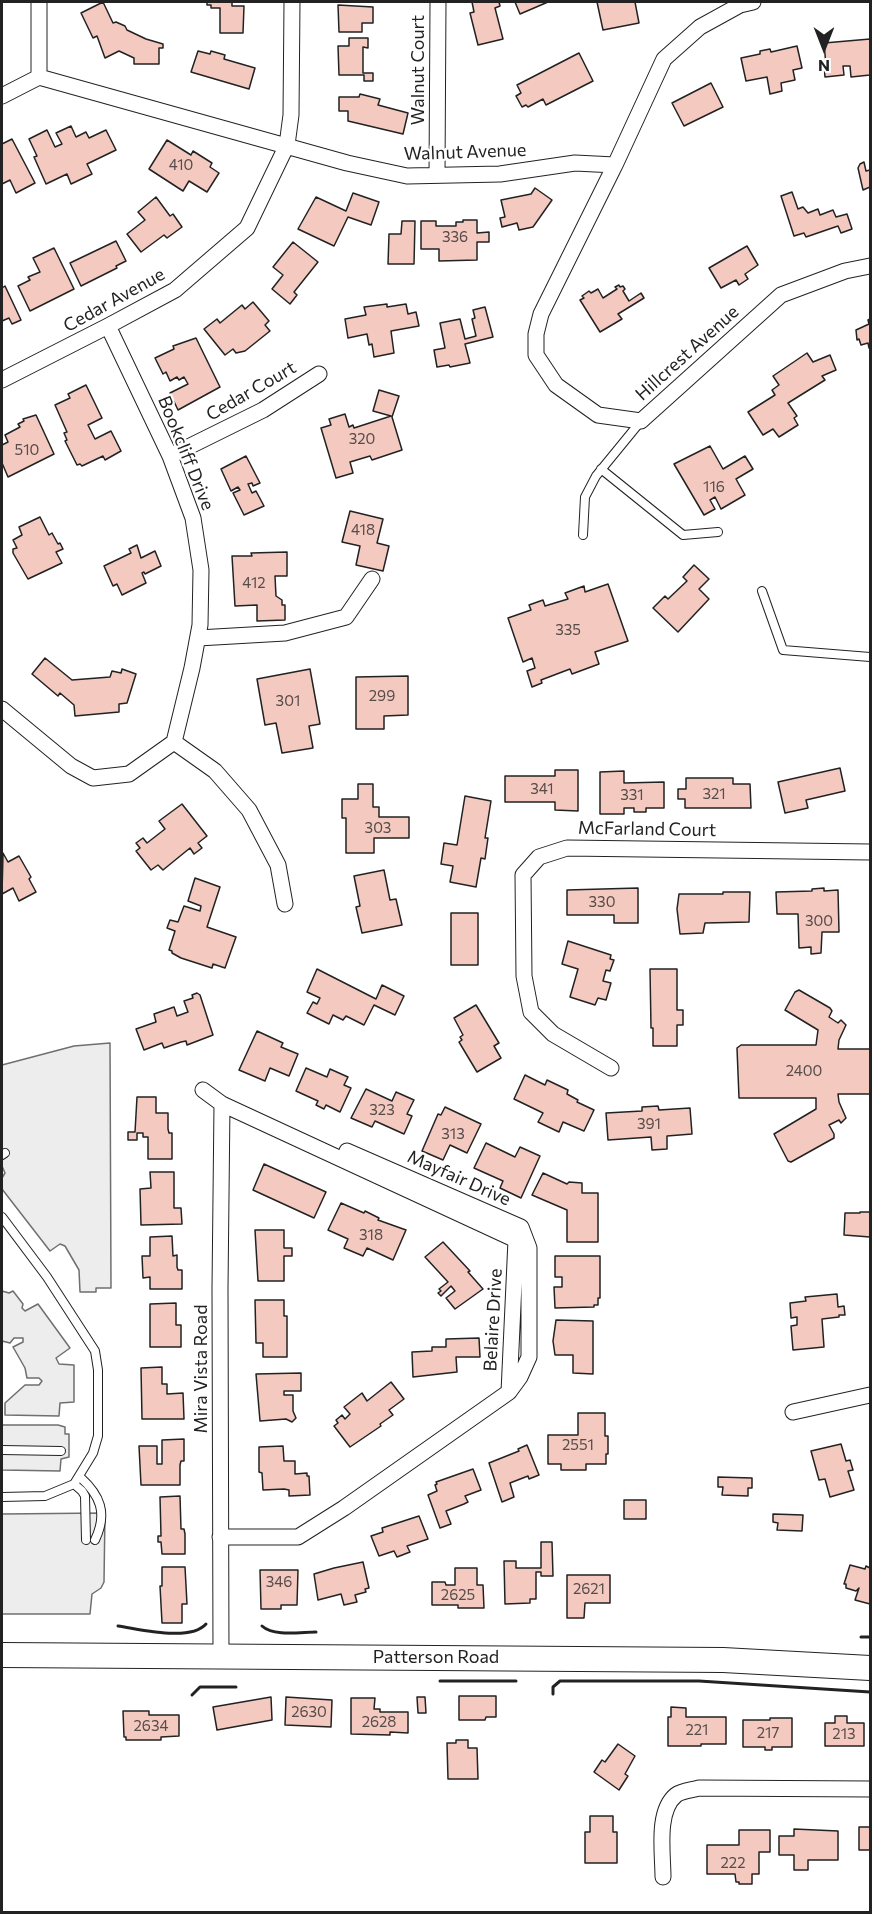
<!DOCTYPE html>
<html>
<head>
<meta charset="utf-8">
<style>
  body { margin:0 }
  #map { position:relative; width:872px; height:1914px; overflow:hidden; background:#fff; font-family:Commissioner,sans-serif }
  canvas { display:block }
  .frame { position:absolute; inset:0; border:3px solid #222; pointer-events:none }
  .north { position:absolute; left:794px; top:18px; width:60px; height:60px; -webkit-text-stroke:4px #fff; paint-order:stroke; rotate:180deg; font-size:16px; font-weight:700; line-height:24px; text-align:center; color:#222 }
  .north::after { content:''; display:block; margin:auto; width:21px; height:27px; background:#222; clip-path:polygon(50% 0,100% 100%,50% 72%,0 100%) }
</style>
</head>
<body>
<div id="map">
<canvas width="872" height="1914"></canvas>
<div class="frame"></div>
<div class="north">N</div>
</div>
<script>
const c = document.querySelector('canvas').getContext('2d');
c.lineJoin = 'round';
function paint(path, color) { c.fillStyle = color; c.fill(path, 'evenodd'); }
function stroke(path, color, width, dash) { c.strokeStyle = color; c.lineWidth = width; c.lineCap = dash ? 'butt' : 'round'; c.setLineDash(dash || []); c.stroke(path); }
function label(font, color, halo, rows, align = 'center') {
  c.font = font + ' Commissioner,sans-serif'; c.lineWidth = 4.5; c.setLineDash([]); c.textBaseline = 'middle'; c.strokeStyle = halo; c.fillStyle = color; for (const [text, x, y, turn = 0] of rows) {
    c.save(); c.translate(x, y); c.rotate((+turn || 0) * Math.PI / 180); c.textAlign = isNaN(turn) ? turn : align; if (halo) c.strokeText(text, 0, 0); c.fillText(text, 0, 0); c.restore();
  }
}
const parking = new Path2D(`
  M110,1043l1,245h-15v4h-16l-1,-22 -14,-24 -5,-2 -10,7 -48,-62v-11l3,-5 -3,-7v-101l72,-19z
  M2,1291l7,2 4,-2 10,13 -1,4 3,3 13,-7 32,44 -14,10 3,6 15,1v37l-14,1 -1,13 -54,-1v-12l20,-18h14l3,-4 -3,-3h-12l-2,-10 -12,-21 10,-5v-4h-9l-4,5 -8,-2z
  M2,1425h56l7,2v7h4v23l-8,2 -1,12 -58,-1z
  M105,1513l-1,69 -3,6 -9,6 -2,20h-88v-100z`);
paint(parking, '#ededed');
stroke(parking, '#6f6f6f', 1.5);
const building = new Path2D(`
  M103,2l10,21 3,-1 9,4 2,4 19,9 17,5v4h-4v16h-25v-6l-15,-7 -14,7 -8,-22 -4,2 -12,-25z
  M207,2h25v4h12l-1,27h-23v-25h-9v-3h-4z
  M472,2h27l1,4 -5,2 8,31 -25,6 -8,-32 4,-1z
  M515,2h33l-28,12z
  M597,2h38l4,21 -36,7z
  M338,5l35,2v16h-11v9h-23z
  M349,38h19v10l-5,-1v26h10v8h-9v-6h-25l-1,-29h11z
  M870,39v36l-19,2 -1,-11h-7l1,9 -19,2 -1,-11h2l-2,-23z
  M797,46l5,22 -9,2 2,10 -14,3 1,8 -12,3 -3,-17 -21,4 -5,-23 19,-4v-3l10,-2 1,3z
  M198,51l12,3 1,-3 14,4 -1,4 31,9 -6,21 -58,-17z
  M579,53l14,28 -47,24 -3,-6 -15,8 -2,-2 -4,2 -6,-11 5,-3 -4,-8z
  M711,83l12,24 -39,19 -12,-23z
  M360,94l20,5 -2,6 30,8 -5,21 -55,-13v-10h-9v-14h20z
  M71,126l5,11 10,-5 3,6 17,-8 10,20 -29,14 5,10 -21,10 -4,-10 -21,10 -12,-27 3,-1 -8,-17 18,-9 8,17 7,-3 -6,-11z
  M12,139l23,44 -19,10 -6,-13 -8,4v-40z
  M167,140l24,15 2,-4 19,12 -2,4 9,6 -12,19 -18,-11 -6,10 -34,-22z
  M864,162l2,9 4,-1v17l-7,3 -5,-22 2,-4z
  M535,188l17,12 -19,27 -14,3 -2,-7 -15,4 -2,-9 5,-1 -4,-17 30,-6z
  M792,192l6,17 5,-2 5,6 10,-4 2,6 13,-5 3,7 11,-3 5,15 -11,4 -3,-7 -32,11 -2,-4 -10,3 -13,-40z
  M353,193l26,9 -8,23 -23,-8 -14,29 -36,-17 18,-32 30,14z
  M156,197l14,19 3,-2 9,13 -15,11 -3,-3 -23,17 -14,-18 18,-14 -7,-8z
  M463,220h14v13l12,-1v10h-12v18l-38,1v-12h-18v-28h15v5h20v-4h7z
  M402,221h13l-1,43h-26l1,-30h12z
  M116,241l10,20 -10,5 1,2 -36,18 -11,-23z
  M293,242l25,20 -24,30 3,3 -7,9 -18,-15 11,-14 -10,-8z
  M747,246l11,19 -13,9 3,5 -9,6 -3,-5 -15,8 -12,-20z
  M54,248l20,41 -44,22 -12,-25 12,-6 -2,-3 12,-5 -7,-14z
  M619,285l1,2 3,-1 2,3 -2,2 6,10 12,-8 3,5 -26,16 4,5 -22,13 -20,-32 4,-2 -2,-2 7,-5 2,2 7,-4 5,9 14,-9 -2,-2z
  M5,286l16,34 -9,4 -3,-6 -7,3v-33z
  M253,302l16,19 -4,4 5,6 -25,20 -9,2 -3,-4 -8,6 -21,-26 13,-10 3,4 22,-18 3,4z
  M387,304v3l19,-3 2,10 8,-2 3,14 -28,5 3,22 -20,4 -2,-13 -3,1 -2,-11 -19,4 -3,-19 21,-4 -2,-8z
  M485,307l8,30 -28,7 5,19 -20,4 -1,-2 -12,2 -3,-17 11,-2 -5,-25 20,-4 5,20 11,-3 -4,-17 3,-1 -2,-8z
  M870,319v28l-1,1 -1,-5 -7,2 -2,-6 -2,1 -1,-10 13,-6 -1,-4z
  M196,338l24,49 -42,23 -8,-17 18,-9 -4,-7 -5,3 -2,-3 -7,4 -4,-9 -3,2 -8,-16 19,-9 -1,-3z
  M807,353l6,9 17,-7 6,15 -14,6 3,4 -37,23 9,13 -3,2 4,7 -19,12 -6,-8 -10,6 -15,-23 27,-17 -3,-5 7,-5 -6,-9z
  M86,385l16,33 -14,7 7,14 16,-8 10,20 -16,9 -2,-4 -21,10 -2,-2 -3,1 -12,-24 2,-1 -3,-7 3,-1 -12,-27 15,-7 -2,-4z
  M379,390l20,6 -7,21 10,33 -30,10 -2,-4 -20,6 3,11 -17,5 -15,-50 10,-3 -2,-6 16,-5 4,13 4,-2 1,3 37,-12 -18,-5z
  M36,415l18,39 -46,23 -6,-14v-18l6,-3 -3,-7 15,-8 -2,-3 6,-3 -1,-2z
  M710,446l13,23 22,-13 8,13 -17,10 9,16 -24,14 -6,-12 -5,3 5,9 -11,6 -30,-51z
  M246,456l14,27 -7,3 -1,-3 -4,1 4,9 4,-2 8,15 -20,9 -11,-22 7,-3 -2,-3 -7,4 -10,-22z
  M350,511l33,8 -6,24 12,3 -6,25 -27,-6 4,-19 -18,-4z
  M40,517l9,18 3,-2 6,11 2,-1 3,6 -7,3 6,11 -34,16 -15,-26v-4l4,-1 -4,-8 9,-5 -3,-8z
  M137,545l4,13 14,-7 6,15 -16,8 -1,-2 -2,1 4,10 -24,12 -5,-11 -4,2 -9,-20 27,-13 -2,-4z
  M287,552v24h-12l1,20 6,4v5h3v15l-28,1v-16l-22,1 -3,-50h20l-1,-3z
  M694,565l15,14 -10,10 10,10 -31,33 -25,-24 12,-12 3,3 19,-18 -4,-4z
  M608,584l20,57 -33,11 4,12 -27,10 -2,-5 -29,11 1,3 -10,4 -5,-16 8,-3 -3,-10 -9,4 -15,-44 23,-8 -2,-5 14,-5 2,6 13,-4 10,-3 -3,-6 19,-7 1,6z
  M45,658l27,22 38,-3 2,-6 9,2 1,-4 14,5 -9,29 -8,1v8l-44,4 -1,-11 -14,-12 -2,3 -26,-22z
  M310,669l10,55 -11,2 4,22 -31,5 -6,-30 -11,2 -8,-46z
  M408,676v39l-24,1v13h-28v-52z
  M840,768l5,23 -39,9 2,8 -23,5 -7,-31z
  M555,770h23v41l-23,-1v-8h-50v-26h50z
  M624,771v12l40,-1v26h-18v4h-12v-4h-10v6h-24v-42z
  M686,778h47v6h17l1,24h-66v-9h-7v-10h8z
  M358,784h15v23h6v10h30v21h-35v15h-28v-35h-4v-19h16z
  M465,796l26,5 -6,37h3l-3,21 -4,-1 -5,29 -26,-5 3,-16 -12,-2 3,-21 13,2z
  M182,804l25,32 -9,7 4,5 -8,6 -4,-6 -27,22 -5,-5 -7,5 -15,-19 4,-3 -4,-5 7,-5 4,5 18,-14 -6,-8z
  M3,853l5,9 11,-6 12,21 -2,2 7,13 -17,9 -6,-13 -11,6z
  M384,870l6,30 6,-1 6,26 -40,8 -6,-26 4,-1 -6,-30z
  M195,878l25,9 -13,40 29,10 -11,31 -12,-4 -1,4 -31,-10 -9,-5v-2l-3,-1 6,-19 -8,-3 3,-8 8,2 6,-16 16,5 1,-5 -13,-5z
  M638,888v35h-24v-8h-47v-25z
  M824,888v3l14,-1 1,42h-17l-1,21 -10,1v-7l-12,1 -1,-34h-21l-1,-22 36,-1v-2z
  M723,892h27l-1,30 -44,1 -2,10 -23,1 -3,-25 2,-15h44z
  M451,913h27v52h-27z
  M568,941l43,14 -1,4 4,1 -4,11 -4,-1 -3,11 8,2 -5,17 -8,-2 -3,7 -25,-8 8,-28 -16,-5z
  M317,969l59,30 6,-14 22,11 -9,19 -21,-10 -10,20 -18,-9 -3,4 -10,-5 -4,9 -22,-11 6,-11 4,2 3,-6 -13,-6z
  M650,969h27v41h6v15h-6v21h-24v-18h-2z
  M799,990l31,18 2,3 -3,6 9,6 3,-3 5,5 -7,15 -1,9h32v45h-32l1,8 7,16 -5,5 -2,-3 -10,5 5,9v4l-43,24 -3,-1 -14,-27 42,-25v-11h-77l-2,-50 4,-3h75l2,-15 -33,-20 10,-18z
  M197,993l3,2 13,40 -26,10 -1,-4 -5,1 -17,6 -2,-5 -18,7 -8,-21 20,-7 -2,-8 20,-7 3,9 11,-4 -4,-11 9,-3 -1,-3z
  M476,1005l23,38 -5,3 7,12 -24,14 -18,-30 3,-2 -2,-3 3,-2 -9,-17z
  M257,1031l26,12 -2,4 17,7 -9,22 -19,-8 -5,13 -26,-11z
  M306,1068l21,9 3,-8 18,8 -4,8 7,3 -11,24 -14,-7 -2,4 -8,-4 2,-4 -22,-10z
  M525,1075l20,10 2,-5 21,10 -1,4 11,6 -1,2 17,8 -10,21 -21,-9 -4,10 -21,-10 5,-9 -29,-14z
  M366,1089l26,12 4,-9 18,8 -7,14 5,2 -8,18 -29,-13 -3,6 -21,-9z
  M137,1097h19v16h12v16l1,4h3v26h-24v-22h-5v-4h-6v7h-9v-8h7z
  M658,1106l1,4 31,-2 2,26 -25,2v13l-15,1 -1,-13 -43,3 -2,-27 36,-2v-4z
  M445,1107l36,17 -14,29 -17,-8 -7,15 -21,-9 16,-37 3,1z
  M486,1143l29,14 5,-10 20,9 -19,42 -21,-10 3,-7 -29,-13z
  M264,1164l62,28 -12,26 -61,-28z
  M150,1172h24v36h7l1,16 -41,1 -1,-36 11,-1z
  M543,1173l24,11 2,-2 13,1v10h16v49h-31v-32l-35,-15z
  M341,1203l23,10 1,-2 14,7 -1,2 28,10 -13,30 -26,-12 -4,8 -19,-8 4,-9 -20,-9z
  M860,1212h10v25l-26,-2 1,-22h15z
  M255,1230h29v18h8v8h-8v25h-26z
  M172,1236l1,20 4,-1v12l1,3h4v19h-32v-12l-7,1 -1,-22h8v-19z
  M443,1242l27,29 -2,1 15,17 -28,20 -9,-11 9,-7 -4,-5 -10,10 -3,-3 3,-2 -2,-2 9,-7 -23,-25z
  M555,1256h45v42h-2v7h-4v2l-39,1 -1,-21h8v-10h-7z
  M837,1294l1,13 6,-1 1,9h-6v2l-17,2 2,28 -31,3 -2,-24 6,-1v-8l-6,1 -1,-15 16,-2 -1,-4z
  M255,1300h29v16h3v41h-24v-14h-7z
  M176,1303v22h5v22h-31v-43z
  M556,1320l37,1v53l-20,-1v-18h-18l-2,-14z
  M479,1338l1,19h-24l1,15 -44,5 -1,-25 20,-1v-4h14v-8z
  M162,1367v17h5v10l16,-1 1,26h-42l-1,-51z
  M301,1373v18h-17v4h9v16l3,7 -4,4 -6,-3 -26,2 -4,-47z
  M391,1382l13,17 -15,11 4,5 -13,9 1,2 -31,21 -16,-21 4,-3 -2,-3 6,-5 3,4 5,-5 -6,-7 18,-14 5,8z
  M578,1413h27v23h3v18h-2v10h-20v6h-25v-6h-13v-29h30z
  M184,1439v22h-3l-1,4v20h-39l-2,-39h18v18h5v-24z
  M841,1444l5,17 4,-1 3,10 -5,1 6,19 -24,7 -5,-18 -6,1 -8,-29z
  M527,1445l12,30 -10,4 -1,-3 -18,7 4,14 -12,5 -13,-39 30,-12 -1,-2z
  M283,1446l1,15h11v13l12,-1v3h2l1,19 -21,1v-6l-5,-1 -21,1 -1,-17 -3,-1v-25z
  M473,1469l8,21 -16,6 3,6 -4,2 -18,7 5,13 -11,4 -12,-33 9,-4 -2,-6 2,-1 -1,-2z
  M718,1477l34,1v10h-4v8l-26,-1 1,-8h-5z
  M180,1496l1,33h3l1,5v20h-23l-1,-12h-3v-6h3l-1,-39z
  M624,1500h22v19h-22z
  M773,1514l30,1 -1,16 -25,-1 1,-7 -5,-1z
  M419,1516l9,23 -21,7 3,6 -13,5 -3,-6 -15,5 -8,-20 12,-4 -1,-4z
  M541,1542h11l1,34h-12v-4h-5v27h-6v4l-25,1 -1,-43h12v7h25z
  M363,1562l6,26 -4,1 1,3 -11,3 2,7 -13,3 -3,-11 -23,6 -4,-26 20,-6z
  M850,1565l15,4 1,-3 4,2v36l-15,-4 4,-12 -3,3 -10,-3v-4h-2z
  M162,1567h23l2,37h-5v19h-20l-2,-37h2z
  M455,1568h22v17h6l1,23h-26v-3h-26v-23h13l1,3h9z
  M260,1570h38l-1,35h-16v4h-20z
  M567,1575h43v28h-25l-1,15h-17z
  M459,1696h37v21h-10l-1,3h-26z
  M271,1697l1,23 -55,10 -4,-23z
  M286,1697l46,3 -1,27 -46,-2z
  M417,1697h8l1,16h-8z
  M351,1698h24l-1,11h6v3h28v21l-18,-1v3l-39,-1z
  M671,1707l15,1v9h40v27h-25v2h-33v-29h3z
  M123,1711h26v4h30v21l-18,1v3h-35v-3h-2z
  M835,1716h12v7h17v23h-39v-23h10z
  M770,1718h22v29h-20v3h-7v-3h-22v-27h27z
  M456,1740h12v8h9l1,31h-30l-1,-36h9z
  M618,1744l17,12 -10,18 3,2 -9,14 -25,-18 8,-12 3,2z
  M590,1816h23v16h4v31h-32v-31h5z
  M859,1827h11v23h-11z
  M794,1829l44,2v29h-30v10h-14v-15h-15v-19h15z
  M739,1830h31v22h-11v22h-7v10h-13v-2h-3l-1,-8h-28v-29h32z`);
paint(building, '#f3c9c0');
stroke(building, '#222', 1.5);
const service = new Path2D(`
  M601,469l82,66 35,-3
  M583,535l2,-38 11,-21 45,-55
  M762,591l21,59 87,7
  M2,1155l3,-2
  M2,1217l45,60 48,74 3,19v66l-5,17 -19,31 -29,12 -43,1
  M2,1450l59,1
  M80,1477c20,18 28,36 15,63
  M74,1484l8,7 3,5 1,44`);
const minor = new Path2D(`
  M39,2v75
  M2,96l37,-19 308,86 60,13 93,-2 75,-11 40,2 49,-106 36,-32 40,-22 13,-3
  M615,165l-74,149 -5,20v21l20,30 42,30 43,6 140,-126 64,-24 25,-5
  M437,175l1,-173
  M108,326l62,130 23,62 8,52 -1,55 -8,43 -18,74
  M2,380l106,-54 67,-36 72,-62 40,-83 4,-30 1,-113
  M170,456l93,-46 56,-36
  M198,638l87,-5 61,-16 26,-38
  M2,709l69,57 22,12 36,-4 45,-32
  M174,742l41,29 34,39 29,55 7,39
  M611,1068l-58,-34 -22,-22 -7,-36 -1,-101 16,-18 28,-9 303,4
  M203,1090l19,14 294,136 -7,152 -165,116 -46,29h-78
  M347,1151l174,76 8,21v109l-9,20 -11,15
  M793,1412l77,-17
  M221,1658l-1,-370 2,-184
  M663,1877c0,-23 -7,-66 13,-82 5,-4 16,-5 23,-7l171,1`);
const primary = new Path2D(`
  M2,1655l721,5 147,8`);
stroke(service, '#222', 10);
stroke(minor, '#222', 17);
stroke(primary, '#222', 26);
stroke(service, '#fff', 8);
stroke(minor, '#fff', 15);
stroke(primary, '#fff', 24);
stroke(new Path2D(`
  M118,1626c22,3 72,16 88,-2
  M262,1626c12,11 39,6 54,6
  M861,1637h9
  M440,1681h76
  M553,1694v-7l7,-6h139l171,11
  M192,1695l8,-8h36`), '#222', 3);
label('15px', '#564c4a', null, [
  ["410",181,165],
  ["336",455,237],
  ["320",362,439],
  ["510",27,450],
  ["116",714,487],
  ["418",363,530],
  ["412",254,583],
  ["335",568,630],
  ["299",382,696],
  ["301",288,701],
  ["341",542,789],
  ["321",714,794],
  ["331",632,795],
  ["303",378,828],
  ["330",602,902],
  ["300",819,921],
  ["2400",804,1071],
  ["323",382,1110],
  ["391",649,1124],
  ["313",453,1134],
  ["318",371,1235],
  ["2551",578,1445],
  ["346",279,1582],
  ["2621",589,1589],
  ["2625",458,1595],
  ["2630",309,1712],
  ["2628",379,1722],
  ["2634",151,1726],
  ["221",697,1730],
  ["217",768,1733],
  ["213",844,1734],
  ["222",733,1863]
]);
label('18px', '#222', '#fff', [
  ["Walnut Court",418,70,-90],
  ["Walnut Avenue",465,152,-2],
  ["Cedar Avenue",114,300,-29],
  ["Hillcrest Avenue",687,353,-42],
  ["Cedar Court",251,391,-30],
  ["Bookcliff Drive",186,453,68],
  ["McFarland Court",647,829,1],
  ["Mayfair Drive",459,1178,24],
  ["Belaire Drive",493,1320,-87],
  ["Mira Vista Road",201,1369,-90],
  ["Patterson Road",436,1657]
]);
</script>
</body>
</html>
